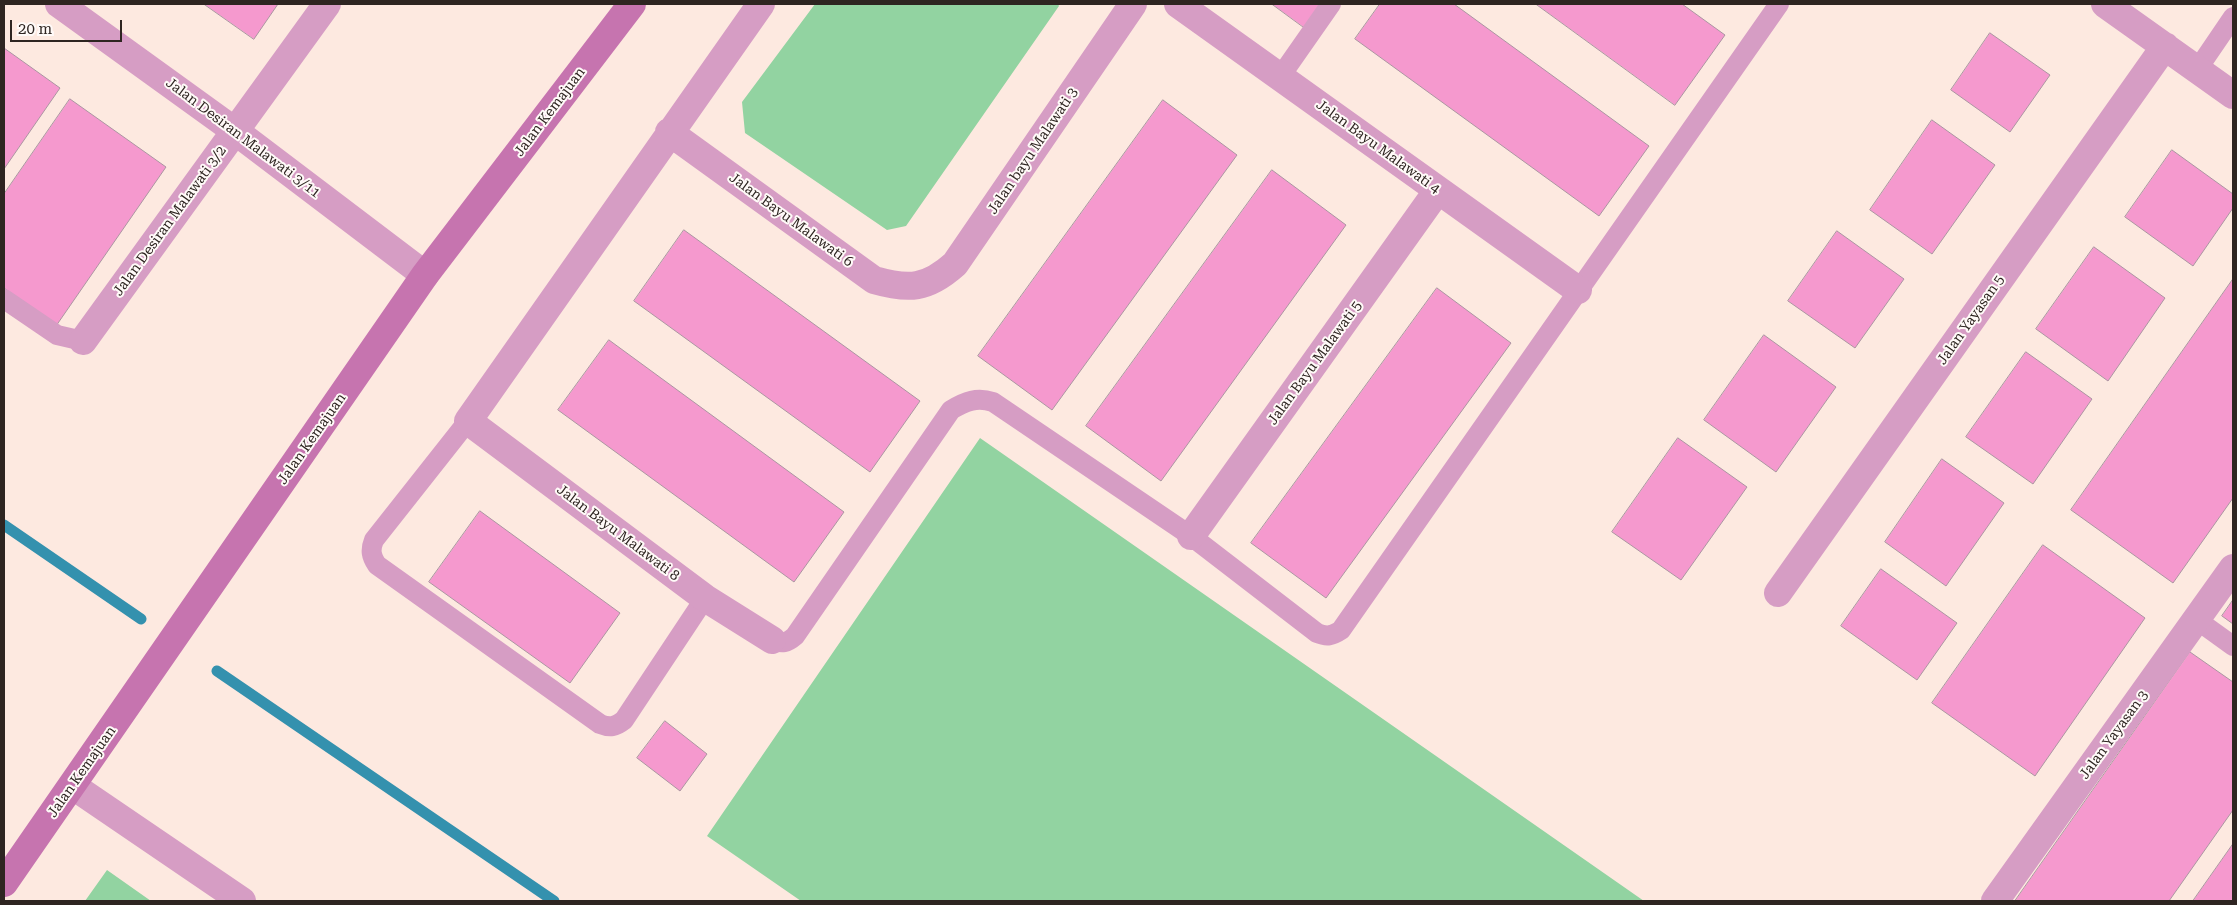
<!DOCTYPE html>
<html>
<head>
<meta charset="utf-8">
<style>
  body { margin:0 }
  #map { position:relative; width:2237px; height:905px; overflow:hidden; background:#fde9e0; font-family:"Roboto Serif",serif }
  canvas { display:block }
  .frame { position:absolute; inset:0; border:5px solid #2e2521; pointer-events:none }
  .scale { position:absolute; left:10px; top:20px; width:112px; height:22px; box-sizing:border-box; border:2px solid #2e2521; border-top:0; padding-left:6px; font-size:15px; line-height:18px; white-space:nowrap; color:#2e2521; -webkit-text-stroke:4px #fffaf8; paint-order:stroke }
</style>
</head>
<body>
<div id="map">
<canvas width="2237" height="905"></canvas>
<div class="frame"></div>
<div class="scale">20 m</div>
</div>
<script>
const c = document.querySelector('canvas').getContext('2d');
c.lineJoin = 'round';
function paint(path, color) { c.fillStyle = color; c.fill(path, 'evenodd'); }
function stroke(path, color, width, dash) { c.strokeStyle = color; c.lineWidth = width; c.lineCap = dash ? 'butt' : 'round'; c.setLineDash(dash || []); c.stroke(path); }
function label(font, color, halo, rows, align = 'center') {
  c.font = font + ' "Roboto Serif",serif'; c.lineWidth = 4; c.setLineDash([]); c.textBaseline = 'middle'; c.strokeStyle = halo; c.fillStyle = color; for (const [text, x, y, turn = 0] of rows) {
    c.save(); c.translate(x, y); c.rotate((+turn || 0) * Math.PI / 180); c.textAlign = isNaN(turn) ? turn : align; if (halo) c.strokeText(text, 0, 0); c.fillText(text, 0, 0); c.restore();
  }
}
paint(new Path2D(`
  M815,4h243l1,2 -153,220 -19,4 -142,-97 -3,-31z
  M980,438l664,463h-843l-94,-65z
  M107,870l44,31h-66z`), '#92d3a1');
stroke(new Path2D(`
  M4,525l137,94
  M217,671l337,230`), '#3491ae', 11);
const building = new Path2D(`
  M204,4h74l-24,35z
  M1272,4h51l-18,24z
  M1380,4h74l195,142 -50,70 -244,-177z
  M1536,4h146l43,31 -50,70z
  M1990,33l60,42 -40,57 -59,-42z
  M4,48l56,40 -56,81z
  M70,99l96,68 -110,159 -52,-38v-94z
  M1163,100l74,55 -185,255 -74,-54z
  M1932,120l63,45 -63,89 -62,-44z
  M2172,150l61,44v14l-40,58 -68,-49z
  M1272,170l74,55 -185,256 -75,-55z
  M684,230l236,171 -50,71 -236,-171z
  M1837,231l67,48 -49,69 -67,-47z
  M2094,247l71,51 -57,83 -72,-52z
  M2233,279v219l-60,85 -102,-73z
  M1437,288l74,55 -185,255 -75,-55z
  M1764,335l72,52 -60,85 -72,-52z
  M609,340l235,172 -50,70 -236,-172z
  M2026,352l66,47 -59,85 -67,-47z
  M1678,438l69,49 -66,93 -69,-48z
  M1942,459l62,44 -58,83 -61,-44z
  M480,511l140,102 -50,70 -141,-101z
  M2043,545l102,73 -110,158 -103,-73z
  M1881,569l76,54 -40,57 -76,-54z
  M2233,600v24l-11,-8z
  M2190,652l43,30v128l-64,91h-154z
  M665,721l42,33 -27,37 -43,-33z
  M2233,844v57h-40z`);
paint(building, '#f599ce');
stroke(building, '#ab95a1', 1);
stroke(new Path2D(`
  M2197,70l36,-53
  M1280,77l51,-73
  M4,299l53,36 26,6
  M468,421l-94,119c-4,10 -3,16 3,25l223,159c10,4 15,3 24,-4l81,-122
  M2197,620l36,26
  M772,640c10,4 15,3 23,-4l156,-226c15,-9 26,-13 42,-8l198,134 126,97c10,4 15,3 24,-3l438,-626`), '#d69dc4', 20);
stroke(new Path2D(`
  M59,4l176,127 190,144
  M761,4l-293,417 237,177 67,42
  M1178,4l400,286
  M2105,4l128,91
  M669,132l205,148c35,10 53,9 81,-16l178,-260
  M83,341l244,-337
  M1191,536l247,-346
  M1778,593l387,-547
  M73,786l169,115
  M1995,901l238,-333`), '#d69dc4', 28);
stroke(new Path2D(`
  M4,883l421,-608 207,-271`), '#c674af', 28);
label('14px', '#2e2521', '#fffaf8', [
  ["Jalan Kemajuan",550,112,-53],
  ["Jalan Desiran Malawati 3/11",243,138,37],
  ["Jalan Bayu Malawati 4",1378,147,36],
  ["Jalan bayu Malawati 3",1033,151,-56],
  ["Jalan Bayu Malawati 6",791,220,36],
  ["Jalan Desiran Malawati 3/2",170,221,-54],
  ["Jalan Yayasan 5",1971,320,-55],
  ["Jalan Bayu Malawati 5",1315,363,-54],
  ["Jalan Kemajuan",312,439,-55],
  ["Jalan Bayu Malawati 8",618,533,37],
  ["Jalan Yayasan 3",2114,735,-54],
  ["Jalan Kemajuan",82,772,-55]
]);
</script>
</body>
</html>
